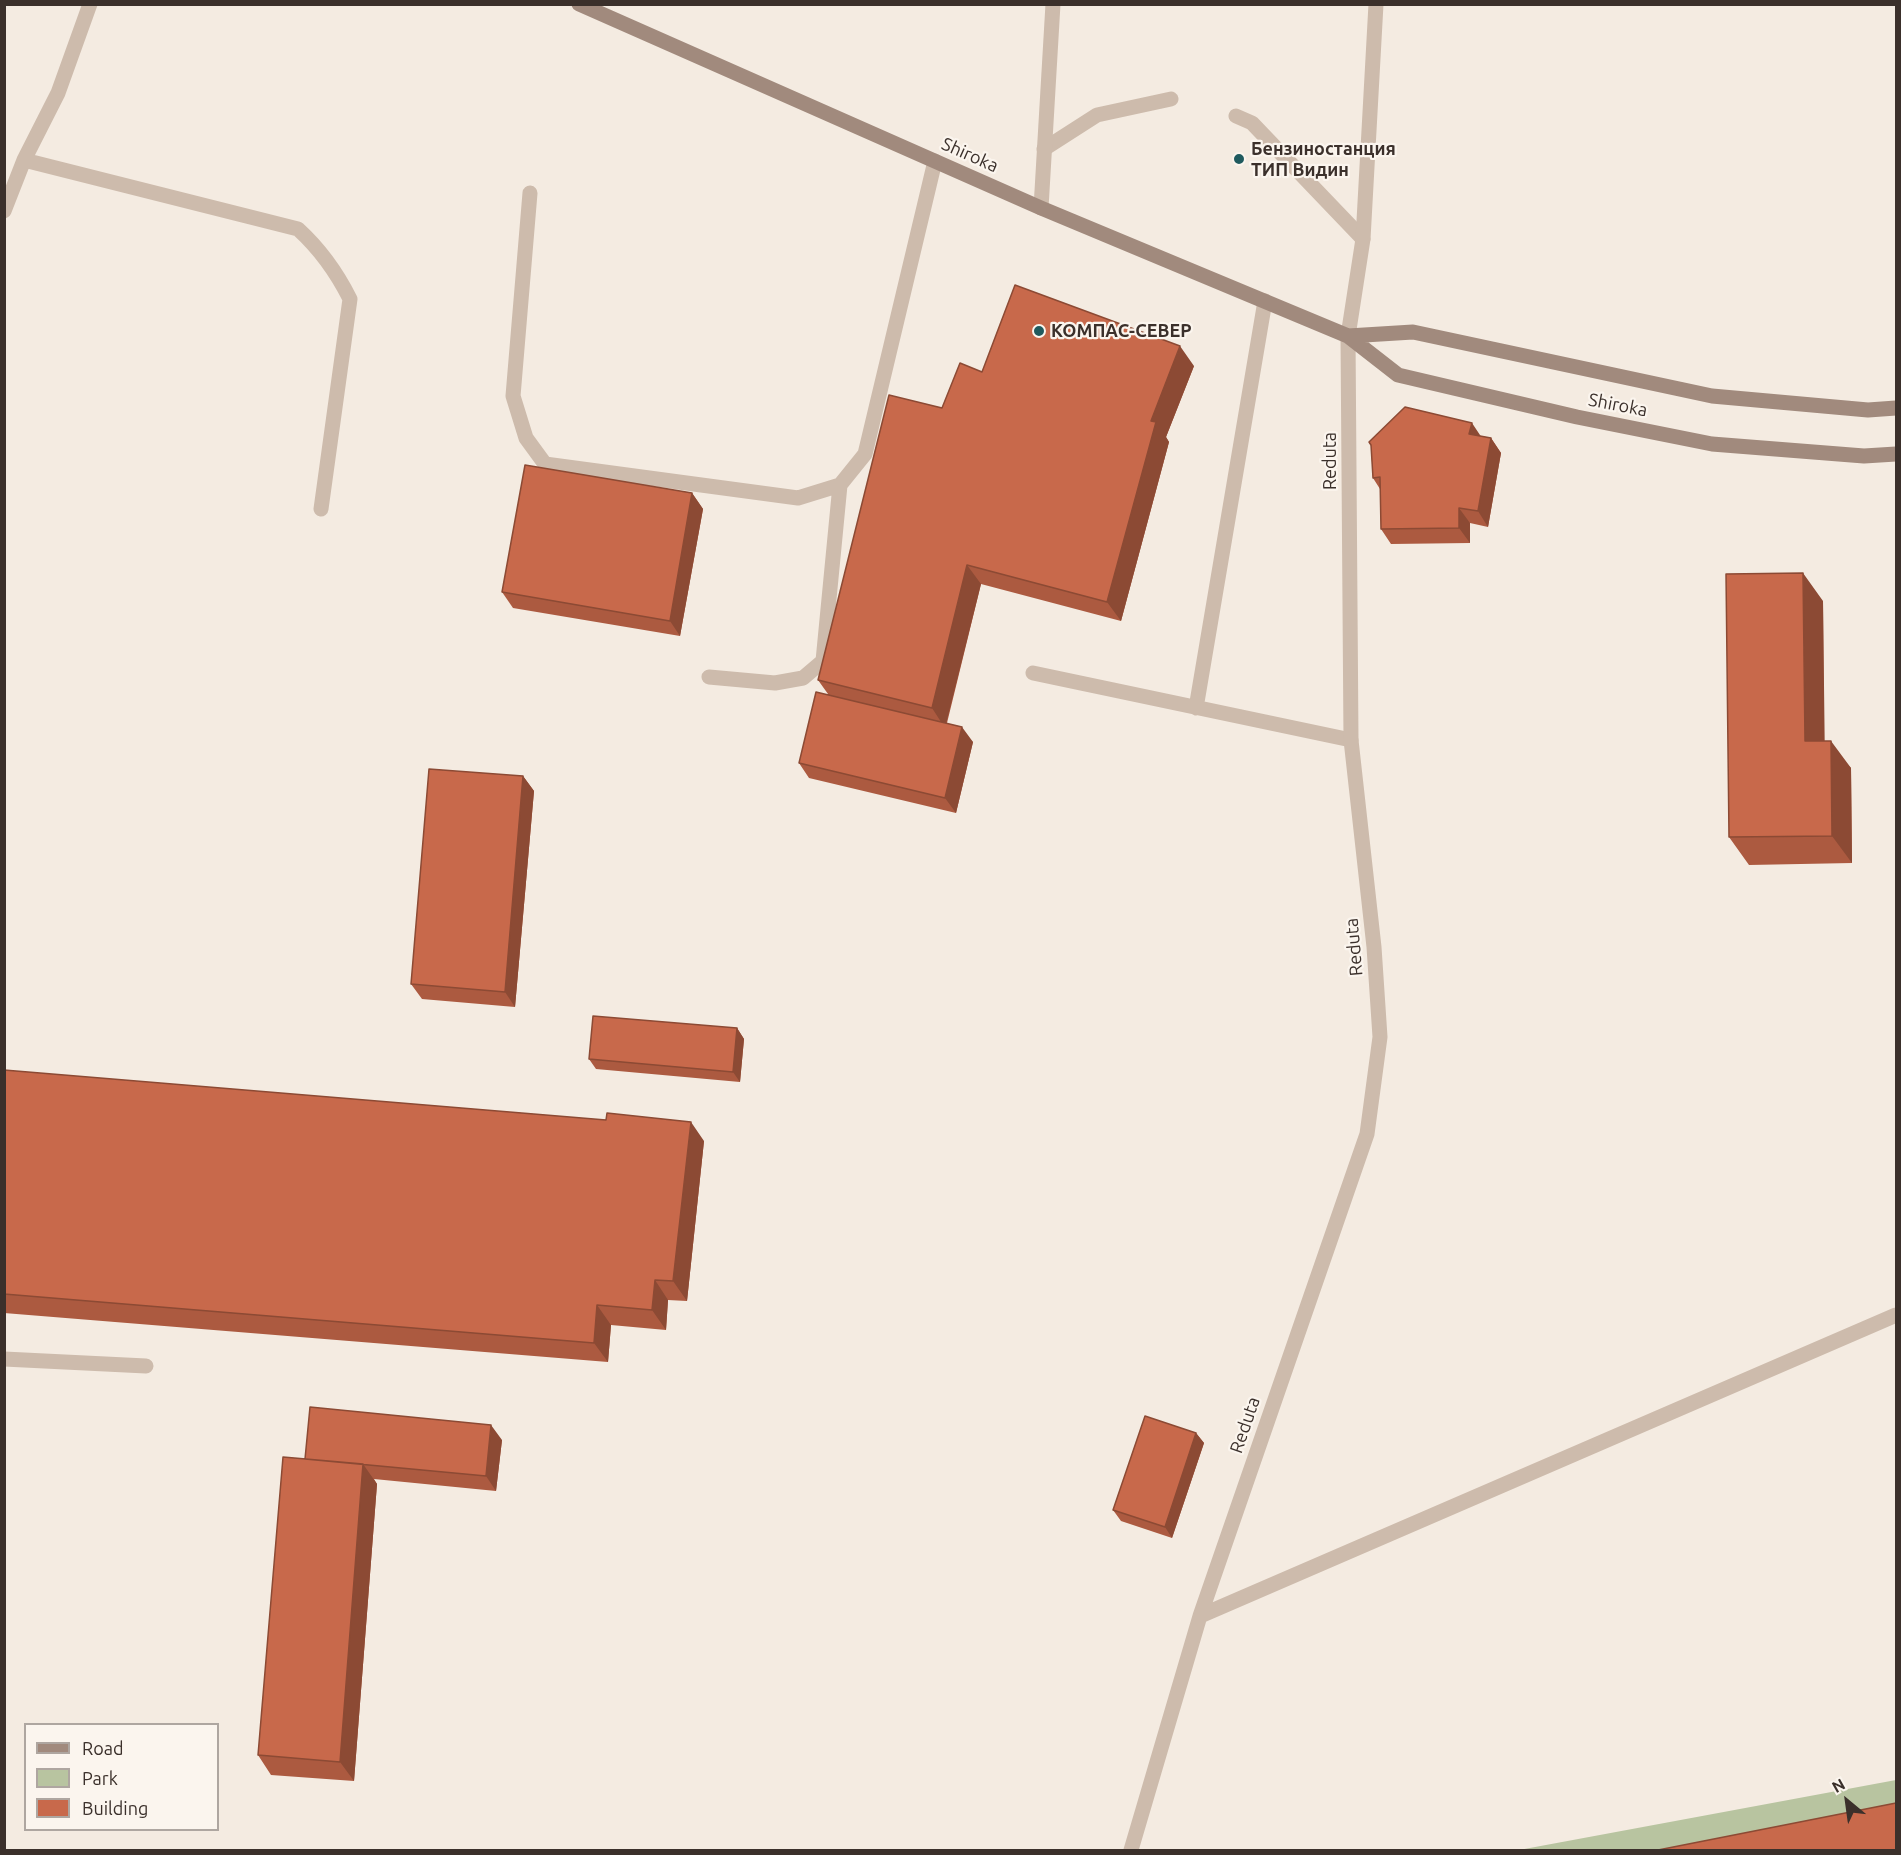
<!DOCTYPE html>
<html>
<head>
<meta charset="utf-8">
<style>
  body { margin:0 }
  #map { position:relative; width:1901px; height:1855px; overflow:hidden; background:#f4ebe1; font-family:Ubuntu,sans-serif }
  canvas { display:block }
  .frame { position:absolute; inset:0; border:6px solid #3b302b; pointer-events:none }
  .legend { position:absolute; left:24px; top:1723px; width:195px; height:108px; box-sizing:border-box; background:#fbf5ee; border:2px solid #aea6a0; margin:0; padding:8px 10px; list-style:none; font-size:18px; color:#3b302b }
  .legend li { display:flex; align-items:center; gap:12px; height:30px }
  .legend b { width:30px; border:2px solid #aea6a0 }
  .north { position:absolute; left:1817px; top:1771px; width:60px; height:60px; -webkit-text-stroke:4px #fbf5ee; paint-order:stroke; rotate:331deg; font-size:16px; font-weight:700; line-height:24px; text-align:center; color:#3b302b }
  .north::after { content:''; display:block; margin:auto; width:21px; height:27px; background:#3b302b; clip-path:polygon(50% 0,100% 100%,50% 72%,0 100%) }
</style>
</head>
<body>
<div id="map">
<canvas width="1901" height="1855"></canvas>
<div class="frame"></div>
<ul class="legend">
<li><b style="height:8px;background:#a18a7d"></b>Road</li>
<li><b style="height:16px;background:#b8c4a0"></b>Park</li>
<li><b style="height:16px;background:#c8694b"></b>Building</li>
</ul>
<div class="north">N</div>
</div>
<script>
const c = document.querySelector('canvas').getContext('2d');
c.lineJoin = 'round';
function paint(path, color) { c.fillStyle = color; c.fill(path, 'evenodd'); }
function stroke(path, color, width, dash) { c.strokeStyle = color; c.lineWidth = width; c.lineCap = dash ? 'butt' : 'round'; c.setLineDash(dash || []); c.stroke(path); }
function label(font, color, halo, rows, align = 'center') {
  c.font = font + ' Ubuntu,sans-serif'; c.lineWidth = 4.5; c.setLineDash([]); c.textBaseline = 'middle'; c.strokeStyle = halo; c.fillStyle = color; for (const [text, x, y, turn = 0] of rows) {
    c.save(); c.translate(x, y); c.rotate((+turn || 0) * Math.PI / 180); c.textAlign = isNaN(turn) ? turn : align; if (halo) c.strokeText(text, 0, 0); c.fillText(text, 0, 0); c.restore();
  }
}
paint(new Path2D(`
  M1896,1780v70h-377z`), '#b8c4a0');
stroke(new Path2D(`
  M1236,116l16,7 111,116
  M1044,149l53,-34 74,-16
  M24,160l274,69c23,21 38,42 52,70l-29,210
  M530,193l-17,203 13,42 19,26 253,34 42,-13 25,-31 70,-293
  M4,211l20,-51 34,-67 32,-89
  M1033,673l318,67
  M709,677l66,6 28,-5 20,-17 17,-176
  M1196,708l69,-407
  M4,1359l142,7`), '#cdbbac', 15);
stroke(new Path2D(`
  M1041,208l12,-204
  M1200,1616l696,-301
  M1131,1850l69,-234 167,-482 13,-97 -6,-90 -23,-207 -3,-404 15,-97 13,-235`), '#cdbbac', 15);
stroke(new Path2D(`
  M579,4l462,204 307,128 50,39 179,42 135,27 152,12 32,-2
  M1348,336l65,-4 299,64 156,14 28,-2`), '#a18a7d', 15);
paint(new Path2D(`
  M1194,366l-28,71 3,5 -48,179 -140,-37 -34,139 26,19 -17,71 -147,-35 -10,-15 29,-69 -10,-14 124,-272 40,-36z
  M1481,436l10,2 10,15 -13,74 -18,-4v20l-79,1 -10,-15 -1,-40 -7,-11 -2,-32 -2,-4z
  M692,493l11,16 -23,127 -167,-28 -11,-16z
  M1823,601l1,140 27,27 1,95 -103,2 -20,-28z
  M523,776l11,15 -19,216 -93,-8 -11,-15z
  M737,1028l7,11 -4,43 -144,-13 -7,-10z
  M4,1070l700,71 -17,160 -19,-1 -2,30 -55,-5 -3,37 -604,-49z
  M1196,1433l8,10 -32,95 -51,-17 -8,-11z
  M502,1440l-6,51 -122,-12 3,5 -23,297 -83,-6 -13,-20 47,-296z`), '#ac5a40');
paint(new Path2D(`
  M1180,346l14,20 -28,71 3,5 -48,179 -14,-19 44,-181z
  M1472,423l10,15 -13,-4z
  M1491,438l10,15 -13,74 -10,-16z
  M692,493l11,16 -23,127 -10,-15z
  M1459,508l11,15v20l-11,-15z
  M967,565l14,19 -36,144 -13,-20z
  M1803,573l20,28 2,168 -20,-28z
  M962,727l11,15 -17,71 -11,-15z
  M1831,741l20,27 1,95 -20,-27z
  M523,776l11,15 -19,216 -10,-15z
  M737,1028l7,11 -4,43 -7,-10z
  M691,1122l13,19 -17,160 -14,-20z
  M655,1280l13,20 -2,30 -14,-20z
  M597,1305l14,20 -3,37 -14,-19z
  M491,1425l11,15 -6,51 -10,-15z
  M1196,1433l8,10 -32,95 -7,-11z
  M363,1464l14,20 -23,297 -14,-19z`), '#8c4a34');
const building = new Path2D(`
  M1015,285l165,61 -29,75 5,1 -49,180 -140,-37 -35,143 -114,-28 71,-285 53,13 18,-45 22,9z
  M1405,407l67,16 -3,11 22,4 -13,73 -19,-3v20l-78,1 -1,-52 -7,1 -2,-33 -2,-3z
  M525,465l167,28 -22,128 -168,-29z
  M1803,573l2,168h26l1,95 -103,1 -3,-263z
  M816,692l146,35 -17,71 -146,-35z
  M429,769l94,7 -18,216 -94,-8z
  M593,1016l144,12 -4,44 -144,-13z
  M4,1070l602,50 1,-7 84,9 -18,159 -18,-1 -3,30 -55,-5 -3,38 -590,-49z
  M310,1407l181,18 -5,51 -181,-17z
  M1145,1416l51,17 -31,94 -52,-17z
  M283,1457l80,7 -23,298 -82,-7z
  M1896,1803v48h-243z`);
paint(building, '#c8694b');
stroke(building, '#8c4a34', 1.5);
for (const [x, y, r, color] of [
  [1239,159,6,"#1f5a5e"],
  [1039,331,6,"#1f5a5e"]
]) { const dot = new Path2D(); dot.arc(x, y, r, 0, 2 * Math.PI); c.fillStyle = color; c.fill(dot); stroke(dot, '#fbf5ee', 2); }
label('bold 18px', '#3b302b', '#fbf5ee', [
  ["Бензиностанция",1251,149],
  ["ТИП Видин",1251,170],
  ["КОМПАС-СЕВЕР",1051,331]
], 'left');
label('18px', '#3b302b', '#fbf5ee', [
  ["Shiroka",970,155,24],
  ["Shiroka",1618,405,11],
  ["Reduta",1330,461,-90],
  ["Reduta",1354,947,-95],
  ["Reduta",1245,1425,-71]
]);
</script>
</body>
</html>
